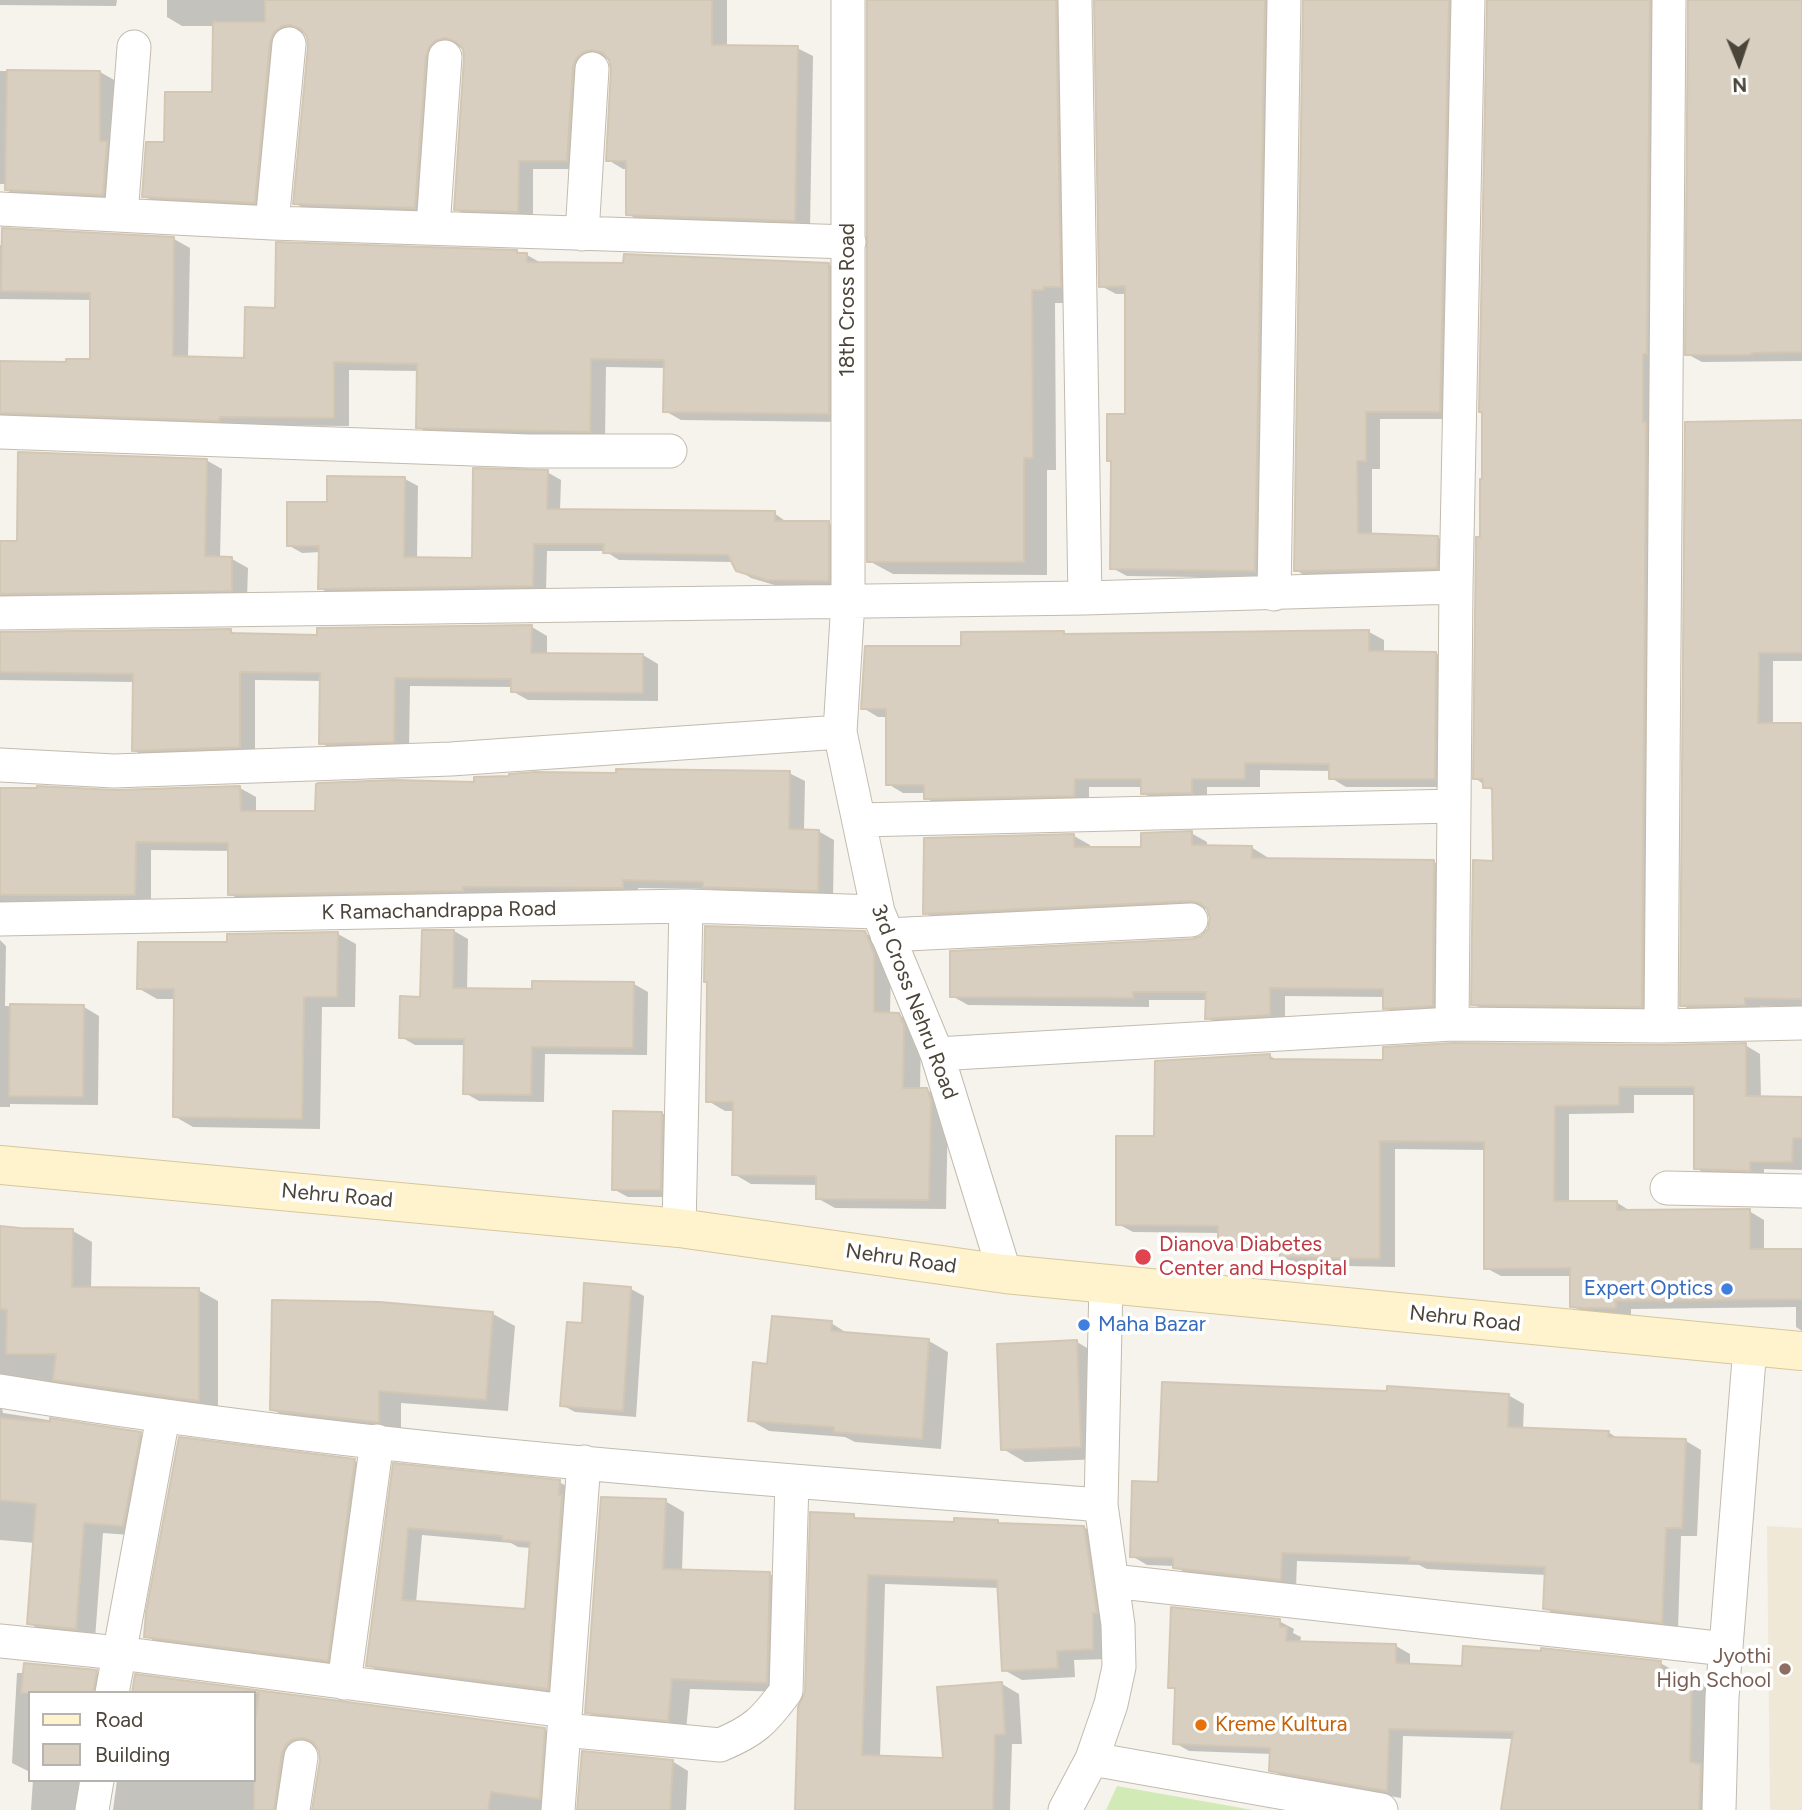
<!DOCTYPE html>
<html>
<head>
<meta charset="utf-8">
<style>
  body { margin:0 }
  #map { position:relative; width:1802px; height:1810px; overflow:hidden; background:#f6f3ec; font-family:Figtree,sans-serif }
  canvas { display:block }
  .legend { position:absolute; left:28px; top:1691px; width:228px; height:91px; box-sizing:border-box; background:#fff; border:2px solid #b7b4b0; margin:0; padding:9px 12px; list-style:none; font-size:21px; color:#4b4439 }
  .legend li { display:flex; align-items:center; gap:14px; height:35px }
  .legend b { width:35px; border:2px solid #b7b4b0 }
  .north { position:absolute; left:1704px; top:28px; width:70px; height:70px; -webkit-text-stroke:5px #fff; paint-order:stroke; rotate:178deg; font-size:19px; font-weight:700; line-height:28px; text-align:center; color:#4b4439 }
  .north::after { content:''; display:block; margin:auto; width:24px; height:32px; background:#4b4439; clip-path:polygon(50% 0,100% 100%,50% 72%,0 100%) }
</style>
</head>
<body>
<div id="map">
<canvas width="1802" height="1810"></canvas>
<ul class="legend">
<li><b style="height:9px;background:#fff3cd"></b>Road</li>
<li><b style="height:19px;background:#d8cfc1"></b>Building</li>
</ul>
<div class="north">N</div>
</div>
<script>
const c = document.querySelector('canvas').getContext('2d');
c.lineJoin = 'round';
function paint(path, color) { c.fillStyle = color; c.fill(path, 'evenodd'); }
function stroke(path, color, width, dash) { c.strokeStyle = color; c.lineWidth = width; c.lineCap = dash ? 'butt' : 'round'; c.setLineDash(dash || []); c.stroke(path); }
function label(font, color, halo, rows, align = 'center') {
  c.font = font + ' Figtree,sans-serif'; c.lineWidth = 7; c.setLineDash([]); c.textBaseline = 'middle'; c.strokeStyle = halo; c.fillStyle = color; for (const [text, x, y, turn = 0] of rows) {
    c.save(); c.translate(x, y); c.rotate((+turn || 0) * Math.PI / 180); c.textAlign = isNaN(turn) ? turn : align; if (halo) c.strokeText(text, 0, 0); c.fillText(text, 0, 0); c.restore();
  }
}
paint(new Path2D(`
  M1767,1526l35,2v282h-32z`), '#efe8d6');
paint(new Path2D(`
  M1117,1786l136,24h-147z`), '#d2eab5');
paint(new Path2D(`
  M0,0h117l-1,6 -116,-1z
  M167,0h560v47l70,1 16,8 -3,173 -167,-6 -15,-9v-45h-5l-15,-9 5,-91 -4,-11 -11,2 -16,109h-49v51l-62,-2 -16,-9 11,-151 -4,-12 -10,2 -22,168 -120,-4 -15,-9 15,-157 -4,-13 -9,1 -27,177 -111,-6 -15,-9 22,-52 48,-50 1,-68h-33l-15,-9z
  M869,0h210l-12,303h-12l1,167h-9v105l-154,-1 -24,-13z
  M1096,0h177l-4,578 -142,-2 -15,-8 15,-152v-122h-11l-15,-8z
  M1303,0h162l-10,419h-75v50h-8v66l65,2 15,9 -1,30 -141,2 -15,-8z
  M1489,0h171l-4,1014 -168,-2 -15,-8 22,-142 -1,-70 -19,-14 9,-297z
  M1690,0h112v361l-100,1 -15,-8z
  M0,71l100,1 16,9 2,122 -98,-5 -15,-9v-5h-5z
  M4,230l170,9 16,9 -2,110 58,2 31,-50 240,-58 10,3 16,9h285l16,9v149l-163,-2 -16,-9 1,-43 -60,-1 -1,73 -172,-4 -15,-9v-56l-69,-1v56l-114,-1 -235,5v-68l68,1 24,-2v-61l-92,-1v-54h4z
  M1802,422v239h-29v63h29v282h-42v7l-63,1 -15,-9z
  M206,460l16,9 -2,89 12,1 16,9 -1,31 -247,12v-69h19z
  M547,472l14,8 -1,31 214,2 14,10h40l14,8v57l-61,-1 -30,-9 -14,-9 -4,-7 -114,-2 -14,-9h-58l-1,42 -213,3 -13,-8 1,-36 -19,1 -14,-8 41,-41v-26l76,1 13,7 -1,73 57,1z
  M532,627l15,9v18l96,1 15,9v37l-130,-1 -16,-9 1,-4 -103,-1 -1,64 -72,2 -16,-9 1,-62 -67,-1v75l-106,4 -16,-9 1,-68 -134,-2v-46l231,-3 7,4 81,1z
  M1369,632l15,8v13h52l15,9 -1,125h-104l-15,-9v-7l-71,-1v17h-53v14l-49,1 -15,-9v-6h-54v17l-148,3 -15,-9v-5h-23l-15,-9v-67h-10l-15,-9 100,-60 101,-15 6,3z
  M789,773l16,8 -1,50h14l16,9 -1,59 -113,-4 -10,-6 -72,-1v8l-393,7 -15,-9v-43l-79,-1v53l-151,14v-128l115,3 125,-4 16,9v16h61l159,-29z
  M1191,833l16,9v5h44l16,10v3l167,2 16,9 -1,143 -48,3 -16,-9v-11l-100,-1v28l-62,3 -16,-9v-18h-58v7l-181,-2 -16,-9 250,-58 7,-8 3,-12 -3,-9 -268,13 -16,-9 149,-77 16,9v4h53z
  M454,931l14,8 -1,51 67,1v-8l100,1 14,8 -1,63 -102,-1 -1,48 -65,-1 -14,-8 1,-48h-51l-14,-8z
  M865,933l17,10 9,22 -1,49 9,1 17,10 5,11 -1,54h7l17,10 4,11 -2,98 -111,-1 -18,-10 1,-13 -67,-1 -17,-10v-63h-9l-17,-10 1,-118 -4,-2z
  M338,934l18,10 -1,63h-33l-2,122 -127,-2 -19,-11 2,-117h-19l-19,-11 91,-44z
  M0,940l6,6 -1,60 79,1 15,9 -1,89 -88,-1v3h-10z
  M1745,1045l15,9 1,44 41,1v71l-38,-1v9l-53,-1 -15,-9v-73h-62v18l-65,1v89l47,-1 16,10 117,-1 15,9v31h38v80l-6,-4v-20l-165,2v7l-44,-2 -15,-8v-30h-71l-15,-8v-118l-91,-1v118l-98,-2 -15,-9v-8h-47l-15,-9v-6l-87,-1 -15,-8 38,-86 114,-82 9,5h105z
  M662,1113l14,9 -1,75h-47l-15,-8z
  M0,1227l73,4 19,11 -1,47 107,1 20,11v110l-218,-12 3,14 137,21 19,11 -16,91 -40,-3 -8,106 -47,-4 -19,-12 6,-80 -35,-3z
  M631,1289l13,7 -8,121 -61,-5 -13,-7 21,-80z
  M493,1314l22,12 -7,85 -107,-8v31l-107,-12 -22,-13z
  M831,1323l19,12 79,6 19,11 -7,97 -86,-7 -10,-5 -76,-6 -19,-11 19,-55z
  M1077,1342l22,13 4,104 -78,3 -22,-13z
  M1508,1395l16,9 -1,25 85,3 11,7 67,2 15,9 -4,86h-16l-3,94 -118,-13 -16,-9 2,-33 -119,-6 -8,-4 -122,-4 -1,27 -106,-12 -15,-10 -28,-1 -15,-9 28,-72z
  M355,1461l13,7 -27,199 -181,-23 -14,-8z
  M395,1465l164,17 15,8 -12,206 -180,-23 -14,-8zM422,1535l89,8 7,4 13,1 -4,63 -111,-8z
  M665,1501l19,11 -2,59 88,3 18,11 -3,107 -95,-3 -4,41 -81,-8 -19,-10z
  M853,1516l9,4 93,4 42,-3 7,4 80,2 18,11 8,121 -36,1 1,17 -53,3 -18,-10 -5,-82 -114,-4 -5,173 65,2 57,-75 17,10 3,50h-10l-2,66h-214l11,-118z
  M1279,1621l15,8 -1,4 8,4 -1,6 96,3 14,8v12l53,2 197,-5 15,8v6h16l15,8 -2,83 10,42h-211l11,-71 -111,-3 -2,62 -115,-20 -15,-8 1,-16 -83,-3 -14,-8 2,-52 -7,-4z
  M96,1672l16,9 -1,12h-81v79l-18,-9 5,-90z
  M136,1676l408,53 16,10 -5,71h-241l8,-50 -3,-13h-8l-20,63h-178l4,-30h137v-87h-122z
  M672,1761l16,10 -2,39h-107z
  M33,1780h64l-7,30h-59z`), '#0003');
const building = new Path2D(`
  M265,0h447v45l86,1 -3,175 -169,-6v-54h-20l5,-92 -2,-9 -6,-7 -11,-3 -9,2 -7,7 -3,8 -6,94h-48l-1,51 -64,-2 10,-152 -1,-9 -7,-7 -10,-4 -10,2 -6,6 -4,10 -11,152 -122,-4 15,-158 -1,-9 -6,-8 -11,-4 -8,1 -8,6 -4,10 -15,161 -113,-6 4,-55h18l1,-50h47l1,-70h52z
  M867,0h189l5,287h-17v3h-12l1,168h-9v104h-157z
  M1094,0h171l-10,571 -145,-2 1,-108h-4v-47h18v-128l-26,1z
  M1303,0h146l-9,412h-74v49h-9l1,72 80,3 -1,32 -143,3z
  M1487,0h163l-3,354h-4v68h3l-4,585 -171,-2 2,-145 20,1 -1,-73h-9v-9h-10l3,-242h4v-58h2v-67h-3z
  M1688,0h114v352l-50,1v2h-67z
  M7,70l93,1v70h7l-4,54 -98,-5z
  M2,228l172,9 -1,119 71,2 1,-51 30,1 1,-66 241,8v3h10v9l96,1 1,-9 205,9v151l-166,-2 1,-52 -73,-1 -1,73 -174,-4 1,-64 -83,-2v56l-114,-1 -1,4 -219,-8v-52l66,1v-3h24v-66l-89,-2z
  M1802,420v233h-43l-1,70h44v276l-57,-1v7l-65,1 5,-584z
  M18,452l189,7 -2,97 27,1v34l-232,3v-53h17z
  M473,468l75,2 -1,39 228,2v10h54v60l-63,-1 -30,-9 -8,-16 -125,-2 1,-9h-70l-1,42 -215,3 1,-43h-32v-44h40v-26l78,1 -1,80 68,1z
  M532,625l-1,28 112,1v39l-132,-1v-13l-116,-1 -1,64 -75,2 1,-71 -80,-1v75l-108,4 1,-77 -133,-2v-40l231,-3v4l86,2v-7z
  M1369,630v21l67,1 -1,127h-106v-15l-84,-1v16h-53v14l-51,1v-15h-66l-1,17 -150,3v-14h-38v-76h-25l4,-63h96v-14l103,-1v3z
  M616,769l174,2 -1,58 30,1 -1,61 -115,-4v-5l-80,-2v8l-160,-1v4l-235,4v-52l-92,-1 -1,53h-135v-107h37v-2l78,4 125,-4 1,25h74l1,-27 3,-1 75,-3 80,2v-5l35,-1v-2l26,-2 81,1z
  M1192,831v14l60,1v12l182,2 -1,146 -50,3v-20l-113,-1v27l-65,4 1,-27h-73v6l-183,-1v-46l242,-12 9,-3 7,-7 2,-11 -3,-9 -7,-6 -10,-2 -267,13 1,-76 150,-4v13h67v-14z
  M705,926l160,5 9,23v58l25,1 5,12 -1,63h24l4,12 -2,100 -113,-1v-23l-84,-1 1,-73h-27l1,-120h-3z
  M422,930h32l-1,58 79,1v-8l102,1 -1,66 -101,-1 -1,48 -68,-1 1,-55 -65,-1 1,-42 20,1z
  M338,932l-1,65h-33l-2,122 -129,-2 1,-128h-37l1,-47h89v-8z
  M10,1004l74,1 -1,92 -74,-1z
  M1452,1043l209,2 85,-2v53l56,1v41h-9l-1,24h-42v9l-56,-2v-82h-75v18l-64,1 -1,95h63v9l133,-1v40h52v50l-186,2v7h-34l-12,-1v-39l-86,1v-127l-104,-1v118l-100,-2v-16l-62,-1v-14l-102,-1v-89h38l1,-75 115,-7v5l113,1v-13z
  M613,1111l49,1 -1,78h-49z
  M0,1226l20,2 53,1 -1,58 127,1v113l-146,-21 3,-26h-50l1,-44 -7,-1z
  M584,1283l47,4 -8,124 -63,-5 7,-84 15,1z
  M272,1300l108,2 113,10 -7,88 -107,-9v31h-4l-105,-12z
  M772,1316l60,5 -1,10 98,8 -7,100 -88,-7v-5l-86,-6 5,-59 14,2z
  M1077,1340l4,107 -80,3 -4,-106z
  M1162,1382l225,9v-5l122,8 -1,33 101,4 -1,6 78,2 -4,89h-16l-4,95 -119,-14 2,-42 -136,-6 1,-4 -128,-4 -1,27 -108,-12v-10l-43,-1 2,-76 26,1z
  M0,1418l50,4v-4l91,14 -18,94 -39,-3 -8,106 -49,-5 9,-120 -36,-4z
  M179,1437l176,22 -27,202 -184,-24 2,-25z
  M393,1463l167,17 -1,15h3l-14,194 -182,-23zM408,1528l94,8v4l28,2 -5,67 -123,-9z
  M601,1497l65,2 -3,70 107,3 -3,111 -95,-4 -4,42 -83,-8z
  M810,1512l44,2v4l100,4v-4l44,2v3l86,3 13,87h-4v36l-36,2 1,17 -56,3 -5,-91 -129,-5 -6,180 81,3 -6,-71 65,-5 3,52 -10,1 -2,75h-198l3,-103 7,-15z
  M1171,1607l109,12v8h7l-1,14 110,3v19l66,3 1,-20 78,5v-3l120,13 -1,14h32l-2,87 11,2 -2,46h-198l12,-78 -124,-3 -2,62 -118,-20 1,-23 -97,-4 2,-56h-7z
  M24,1663l73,7 -4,23h-72z
  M135,1674l410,54 -5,71 -49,-7 -3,18h-176l8,-50 -1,-9 -6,-9 -10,-4 -10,1 -7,6 -4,8 -8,57h-20v-82l5,-35h-127z
  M582,1751l91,9 -3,50h-93z`);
paint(building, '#d8cfc1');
stroke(building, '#d3c7b4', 2);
const street = new Path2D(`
  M848,0v601l-8,131 38,180 59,142 68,220
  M1075,0l10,598
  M0,209l272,14 577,19
  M121,215l13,-168
  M272,223l17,-179
  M433,227l12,-170
  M582,234l10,-165
  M0,432l529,19h141
  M1274,594l10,-594
  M0,613l1085,-15 371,-11
  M0,765l114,6 337,-12 389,-27
  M859,820l595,-14
  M0,919l686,-13 192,6
  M887,935l304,-15
  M1452,1024l4,-437 12,-587
  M1661,1026l8,-1026
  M937,1054l515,-30 209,2 141,-3
  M1667,1188l135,3
  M679,1228l7,-322
  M0,1391c364,60 734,86 1101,114
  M1112,1581l614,68
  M0,1641l119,12 446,58
  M344,1683l33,-242
  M112,1693l51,-276
  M564,1730l156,15c34,-14 44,-24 66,-54l6,-210
  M1092,1759l289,51
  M92,1810l5,-30
  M293,1810l8,-53
  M558,1810l26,-348
  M1065,1810l27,-51 19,-55 8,-37 -1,-42 -17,-120 5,-222
  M1719,1810l3,-113 28,-350`);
const secondary = new Path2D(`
  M0,1165l679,63 326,46 797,77`);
stroke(street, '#c2bbae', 35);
stroke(secondary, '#d6c79b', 40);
stroke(street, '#fff', 33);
stroke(secondary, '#fff3cd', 38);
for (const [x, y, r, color] of [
  [1143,1257,9,"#e0444e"],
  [1727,1289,7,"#3f7fe0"],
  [1084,1325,7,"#3f7fe0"],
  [1785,1669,7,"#8d6e63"],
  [1201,1725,7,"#e8710a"]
]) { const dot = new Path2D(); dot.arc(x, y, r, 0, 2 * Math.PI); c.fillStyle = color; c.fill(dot); stroke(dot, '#fff', 2.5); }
label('21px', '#4b4439', '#fff', [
  ["18th Cross Road",848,300,-90],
  ["K Ramachandrappa Road",439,911,-1],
  ["3rd Cross Nehru Road",914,1002,69],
  ["Nehru Road",337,1196,5],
  ["Nehru Road",901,1259,8],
  ["Nehru Road",1465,1319,6]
]);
label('21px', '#be3a42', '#fff', [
  ["Dianova Diabetes",1159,1245],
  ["Center and Hospital",1159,1269]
], 'left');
label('21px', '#366cbe', '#fff', [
  ["Expert Optics",1713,1289],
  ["Maha Bazar",1098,1325,"left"]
], 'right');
label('21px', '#785e54', '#fff', [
  ["Jyothi",1771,1657],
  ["High School",1771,1681]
], 'right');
label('21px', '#c56008', '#fff', [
  ["Kreme Kultura",1215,1725]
], 'left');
</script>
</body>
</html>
